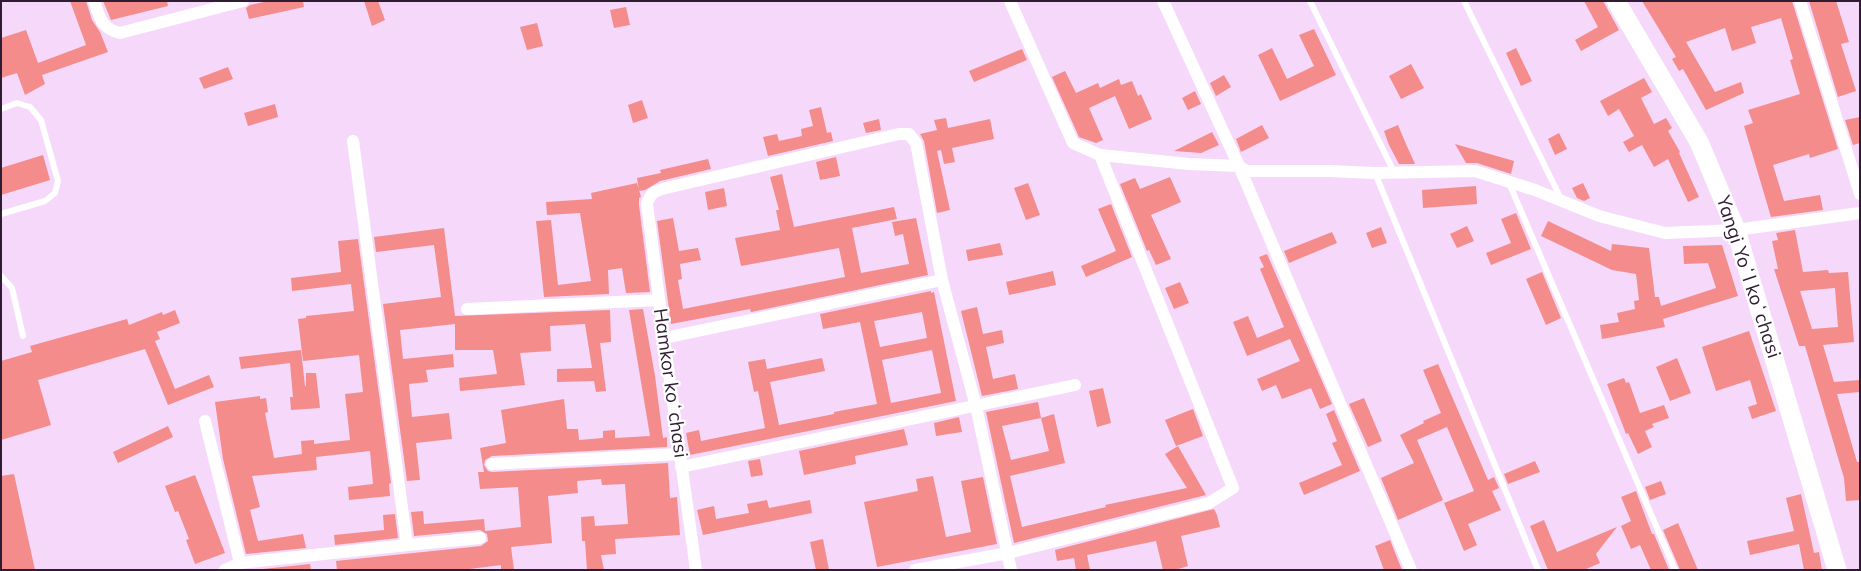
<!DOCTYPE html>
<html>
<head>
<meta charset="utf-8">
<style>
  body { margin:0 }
  #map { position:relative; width:1861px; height:571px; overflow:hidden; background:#f6d8fb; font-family:Mulish,sans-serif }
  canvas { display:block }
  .frame { position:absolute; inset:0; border:2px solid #2f1c32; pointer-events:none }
</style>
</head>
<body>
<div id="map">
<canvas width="1861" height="571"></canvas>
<div class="frame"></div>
</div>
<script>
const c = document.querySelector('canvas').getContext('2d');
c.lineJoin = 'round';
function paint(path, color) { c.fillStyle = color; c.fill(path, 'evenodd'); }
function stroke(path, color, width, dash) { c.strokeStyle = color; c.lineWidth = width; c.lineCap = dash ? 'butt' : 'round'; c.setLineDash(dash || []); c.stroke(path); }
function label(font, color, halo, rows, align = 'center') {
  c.font = font + ' Mulish,sans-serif'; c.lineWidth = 4.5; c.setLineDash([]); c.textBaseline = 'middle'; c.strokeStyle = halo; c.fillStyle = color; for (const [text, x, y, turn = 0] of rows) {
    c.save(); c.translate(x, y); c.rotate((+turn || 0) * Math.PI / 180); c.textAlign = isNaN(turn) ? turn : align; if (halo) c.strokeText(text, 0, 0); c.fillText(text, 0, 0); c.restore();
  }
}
paint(new Path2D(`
  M70,1h16l6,19 8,12 8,20 -66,23 3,9 -20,11 -8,-22 -16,5v-40l25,-8 12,33 48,-18z
  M103,1h64l1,5 -57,14z
  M269,1h34l1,6 -55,12 -3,-11 4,-3z
  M364,1h14l7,19 -13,6z
  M1584,1h19l16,29 -38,21 -6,-11 23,-13z
  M1642,1h150l46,148 -28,9 -1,-4 -36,11 11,36 36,-6 3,15 -52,7 -27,-91 9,-3 -5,-13 52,-16 -10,-34 3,-1 -12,-41 -30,9 5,16 -24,8 -7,-23 -39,14 29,50 26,-10 3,11 -38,17 -23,-41 -4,2 -7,-12 4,-2z
  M1809,1h27l13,41 -8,2 15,47 -18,6z
  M626,7l4,18 -16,3 -4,-18z
  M537,23l6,23 -16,4 -7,-23z
  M1314,29l22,46 -56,26 -22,-46 14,-7 15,31 27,-13 -15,-31z
  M1516,48l16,33 -11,5 -15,-33z
  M1022,49l5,11 -53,22 -5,-11z
  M1411,64l13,24 -23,11 -12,-23z
  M228,67l5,12 -29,10 -5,-11z
  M1065,71l11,22 22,-10 2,5 19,-9 2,6 11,-4 6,15 3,-2 11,25 -23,10 -14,-33 -26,12 14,32 -7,3 -17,-6 -27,-60z
  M1224,75l7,12 -15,9 -6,-13z
  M1644,78l8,14 -11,6 13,26 12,-6 6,10 -4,3 12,21 -1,1 20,44 -11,5 -20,-43 -14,8 -12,-22 -13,7 -6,-10 11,-6 -15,-27 -11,7 -8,-15z
  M1195,91l6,13 -13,6 -6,-12z
  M642,100l6,18 -15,5 -5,-18z
  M275,104l3,13 -30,9 -4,-13z
  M821,107l6,26 4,-1 2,9 -65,15 -5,-19 14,-3 2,7 23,-5 -1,-7 12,-3 -4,-16z
  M1860,117v26l-7,2 -8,-25z
  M946,118l2,10 42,-9 4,20 -42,9 3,14 -11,2 -3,-14 -4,1 13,59 -13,3 -13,-72 -4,-7 17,-4 -3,-10z
  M879,119l2,11 -15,3 -3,-10z
  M1262,125l7,13 -28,14 -5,-13z
  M1398,125l8,19 9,20h-16l-10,-19 -5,-14z
  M1212,132l7,13 -18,8 -27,-2z
  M1559,133l8,16 -12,6 -7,-16z
  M1455,144l59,17 -3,13 -34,-11h-11z
  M43,155l7,25 -49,15v-27z
  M836,157l4,19 -20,4 -4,-18z
  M708,159l3,10 -51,12 -15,9 -6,1 -2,-13 24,-5 -1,-3z
  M782,174l12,53 100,-20 3,12 -45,9 9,45 48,-9 -6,-30 -8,2 -3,-14 24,-4 12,57 -177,37 -1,-3 -79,15 -14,-103 16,-3 6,33 19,-3 3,12 -21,4 2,15 -4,1 5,29 162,-32 -6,-29 -98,18 -6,-28 45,-8 -4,-20h3l-9,-33z
  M1170,177l11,25 -30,13 20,44 -15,6 -7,-15 -2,1 -27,-67 15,-6 5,11z
  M637,183l4,14 -2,1v7l11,87 -24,1 -4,-25 -14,2 1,24 -65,3 -8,-76 15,-1 7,65 33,-4 -11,-68 -33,2 -1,-13 46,-3 -1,-6z
  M1028,183l12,32 -14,5 -12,-32z
  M1583,183l7,15 -6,3 -7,-3 -5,-10z
  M1476,186l1,18 -54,4 -1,-18z
  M724,188l3,18 -19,4 -3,-18z
  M1111,204l21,53 -46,20 -5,-11 35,-15 -18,-42z
  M1516,213l15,36 -40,16 -5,-12 25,-10 -10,-24z
  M1548,221l63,30 1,-7 37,4 6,49h4l2,9 55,-18 -8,-25 -24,1 -1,-18 39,-1 16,51 -75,23 2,8 -63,12 -2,-14 19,-3 -2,-9 18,-4 -1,-8 5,-1 -3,-26 -24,-4 -71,-34z
  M1467,226l7,15 -17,7 -7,-14z
  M1381,227l6,16 -15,5 -6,-15z
  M444,228l11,88 155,-6 1,32 -11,1 6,48 -10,1 -2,-11 -37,1v-13l35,-1 -7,-44 -35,2 1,25 -31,2 5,32 -65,6 -1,-13 38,-4 -4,-24h-38v-26l-55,6 3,29 50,-5 1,13 -28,3 2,12 -19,2 3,33 37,-4 3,26 -36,4 4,37 -13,1 -24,-177 58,-7 -7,-52 -58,7 -2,-15z
  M1795,230l8,42 25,-2 1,3 19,-1 6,70 -31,3 11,37 26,-2v12l-23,2 20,68h3v38l-14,1 -2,-23 -39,-132h-6l-25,-77h4l-6,-28 6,-1 -2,-7zM1835,288l3,39 -26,2 -12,-38z
  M1332,232l5,11 -48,20 -5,-12z
  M358,239l33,244 -2,1 1,12 -41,4 -1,-13 25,-3 -3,-33 -54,6 1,13 -65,6 8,31 -10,3 8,31 45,-7 3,14 -60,6 -23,-95 -8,-57 45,-6v3l6,-1 2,14 -3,1 9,45 28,-4 -1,-13 13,-1v4l36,-4 -5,-46 18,-2 -4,-37 -56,6 -5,-42 8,-1v-2l48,-5 -3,-27 -59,7 -1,-13 50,-6 -3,-31z
  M1000,243l3,12 -35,6 -2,-11z
  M1267,254l65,150 -12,5 -9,-21 -29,11 -6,-14 -14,6 -5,-12 43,-18 -10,-22 -43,17 -14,-34 15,-6 9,22 27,-11 -24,-58 4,-2 -5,-10z
  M1053,271l3,14 -47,10 -3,-13z
  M1542,272l19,46 -15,7 -20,-46z
  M1180,282l9,21 -15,6 -9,-21z
  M931,291v2l3,-1 22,109 -266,54 -4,-22 13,-3 2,11 64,-13 -7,-37 -4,1 -6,-30 17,-3 2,10 55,-11 3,13 -55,11 9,43 55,-11v-2l43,-8 -17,-82 -37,7 -3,-15zM922,312l5,26 -47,9 -6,-26zM932,350l9,43 -50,10 -9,-43z
  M977,307l6,27 19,-4 2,13 -18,4 7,32 22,-5 3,15 -36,7 -21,-85z
  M643,309l12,67 8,62 4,-1v10l-175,9 -7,4 -1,5 4,6 4,1 176,-9 2,35 7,-1 3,38 -65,4 1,15 -15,1 3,15h-17l-2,-29h-3l-1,-24 13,-1 1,10 33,-2 -3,-40 -23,1 -1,-6 -24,2 1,12 -30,3 4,47 -41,4 3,23h-13v-5l-39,5h-125l-1,-9 145,-15 7,-5 -1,-7 -7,-4 -66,6 -3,-24 12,-1 1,13 60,-5 1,12 36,-4 -3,-40 -38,2 -2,-17h6l-4,-24 26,-5 -5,-33 63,-11 3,30h11l1,11 24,-2v-7l12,-1v8l35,-2 -21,-126z
  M175,310l5,13 -23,9 3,7 -5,2 20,48 34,-14 5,12 -46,18 -23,-56 -107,31 13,45 -50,15v-79l31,-9 -2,-6 97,-27 2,6 33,-13 1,3z
  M1749,331l27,80 -24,8 -4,-12 9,-3 -7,-24 -34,11 -14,-44z
  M301,350l4,36h1v-13h10l4,35 -29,2 -1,-13h3l-3,-34 -49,6 -2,-12z
  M1677,358l14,35 -21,8 -14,-34z
  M1438,364l50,116 6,-3 5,11 -7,3 9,19 -33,14 9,21 -13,6 -20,-48 30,-12 -27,-64 -30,13 26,60 -45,20 -17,-42 33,-15 -14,-28 24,-12 -1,-2 18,-8 -18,-43z
  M1624,378l2,5 3,-1 11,31 24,-8 5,13 -17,6 2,3 -9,4 7,16 -14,7 -10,-21 -2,1 -19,-50z
  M1103,388l8,35 -14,4 -8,-36z
  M1364,398l18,43 -14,6 -19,-43z
  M1038,402l3,16 13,-4 11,49 -55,13 12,51 84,-20 -1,-2 82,-17 -22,-34 13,-8 28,49 -192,48 -28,-131zM1041,418l8,33 -38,9 -9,-34z
  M1193,409l10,27 -27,10 -11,-26z
  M1334,410l26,61 -56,24 -5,-12 43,-18 -10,-22 5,-2 -11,-27z
  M959,417l3,15 -26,4 -2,-13z
  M168,426l5,11 -55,26 -5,-11z
  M904,429l4,16 -53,11 1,8 -52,11 -5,-24z
  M760,459l3,16 -12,2 -3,-16z
  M1535,461l5,11 -32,12 -4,-10z
  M14,474l21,96h-34v-94z
  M195,475l30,78 -30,11 -9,-24 3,-1 -11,-28 -3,1 -10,-26z
  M933,476l13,61 25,-5 -10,-51 22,-4 14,67 -120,23 -13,-65 54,-11 -2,-12z
  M1661,481l5,13 -16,6 -5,-13z
  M1636,491l16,43h2l15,36h-18l-11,-25 -9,4 -10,-23 10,-5 -10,-24z
  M1801,494l13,59 5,-1 3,18h-18l-5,-26 -49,11 -3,-14 47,-10 -8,-33z
  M767,500l2,8 41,-8 2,13 -109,22 -6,-25 17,-4 2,13 33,-6 -2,-9z
  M1214,509l3,6 3,12 -39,9 7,30 -13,4h-12l-7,-29 -69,14 3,15h-14l-2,-12 -17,3 -2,-11z
  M395,514l3,24 -63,7 -1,-10 50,-5 -1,-15z
  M1544,520l13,32 60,-25 -21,27 4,9 -16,7h-36l-18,-44z
  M1678,523l20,47h-18l-17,-40z
  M823,539l6,31h-13l-6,-28z
  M1390,540l12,30h-18l-9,-24z
  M310,564l1,6h-58z`), '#f38c8a');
stroke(new Path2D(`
  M1310,1l84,171
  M1464,1l97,198
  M1,109l16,-6 13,4 11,13 17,61 -3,12 -10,8 -44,13
  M1375,173l163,397
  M1509,183l166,387
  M1,276l11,12 11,48`), '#fff', 6);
stroke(new Path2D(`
  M94,1c6,17 7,27 26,32l123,-32
  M1010,1l63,142 27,12 89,9 50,2 8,5h83l44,2 101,-2 60,19 64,26 66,17 71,-3 124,-17
  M1163,1l76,165 172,404
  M1800,1l60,193
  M353,141l54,404
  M467,309l192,-9
  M664,338l278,-58
  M205,421l35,142
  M492,464l188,-10
  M681,467l394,-82
  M225,570l15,-7 167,-18 73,-7
  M696,570l-32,-232 -17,-134c3,-11 8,-13 19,-16l233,-54h10l7,9 26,137 34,126 35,164
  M915,570l93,-17 201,-50 24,-15 -133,-333`), '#fff', 12);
stroke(new Path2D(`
  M1616,1l83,141 37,88 101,340`), '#fff', 19);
label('19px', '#2f1c32', '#fff', [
  ["Yangi Yoʻl koʻchasi",1748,277,72],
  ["Hamkor koʻchasi",670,383,82]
]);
</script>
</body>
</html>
